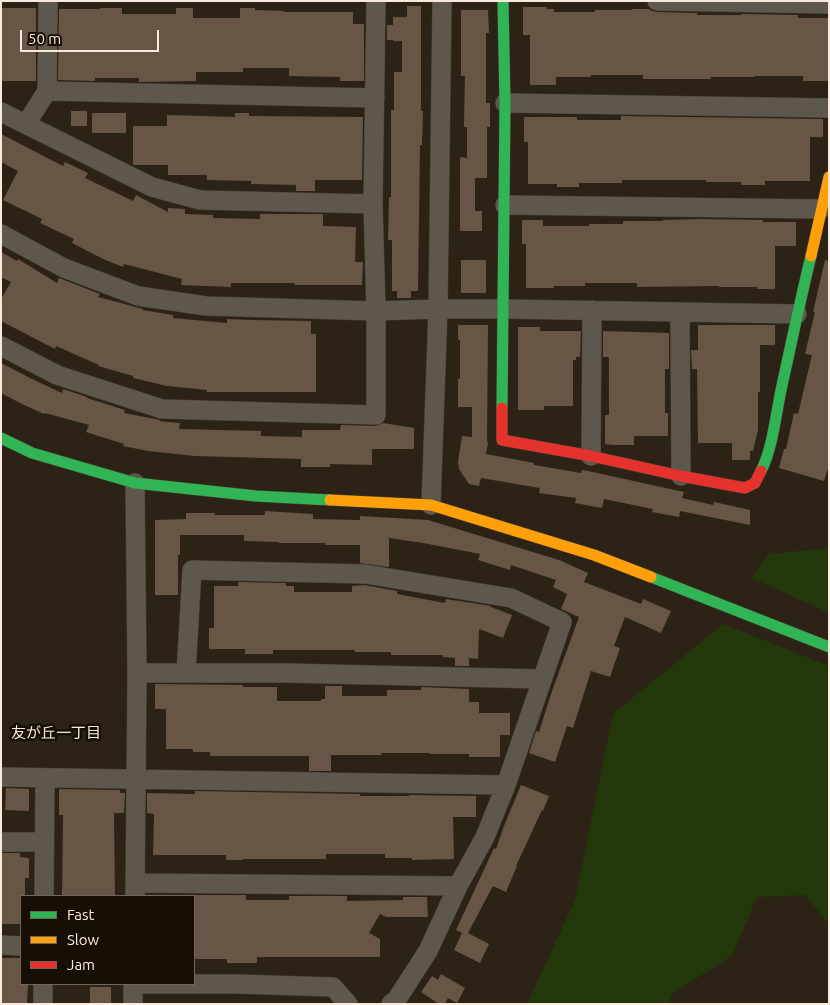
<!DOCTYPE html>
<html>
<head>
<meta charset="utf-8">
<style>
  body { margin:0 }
  #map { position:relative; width:830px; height:1005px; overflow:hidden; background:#2d2216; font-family:Ubuntu,sans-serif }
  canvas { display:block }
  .frame { position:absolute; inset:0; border:2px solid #f9eadd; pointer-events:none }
  .legend { position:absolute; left:20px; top:895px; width:175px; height:90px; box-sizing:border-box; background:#170e05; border:1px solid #71665b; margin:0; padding:6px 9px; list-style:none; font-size:15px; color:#f9eadd }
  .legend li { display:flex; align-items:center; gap:10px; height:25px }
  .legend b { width:25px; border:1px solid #71665b }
  .scale { position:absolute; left:20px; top:30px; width:139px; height:22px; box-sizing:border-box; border:2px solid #f9eadd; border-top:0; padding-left:6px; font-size:15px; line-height:18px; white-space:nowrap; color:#f9eadd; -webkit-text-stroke:4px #170e05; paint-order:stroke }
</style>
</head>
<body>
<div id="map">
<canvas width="830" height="1005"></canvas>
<div class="frame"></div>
<ul class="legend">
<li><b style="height:6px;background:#30b455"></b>Fast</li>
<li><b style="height:6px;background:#ff9f0a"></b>Slow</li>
<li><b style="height:6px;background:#e5322d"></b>Jam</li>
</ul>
<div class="scale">50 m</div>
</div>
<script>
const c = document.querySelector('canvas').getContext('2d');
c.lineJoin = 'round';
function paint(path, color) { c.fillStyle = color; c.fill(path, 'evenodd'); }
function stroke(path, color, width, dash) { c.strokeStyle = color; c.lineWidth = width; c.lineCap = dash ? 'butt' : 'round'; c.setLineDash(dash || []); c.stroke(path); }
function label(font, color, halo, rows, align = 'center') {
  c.font = font + ' Ubuntu,"Noto Sans JP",sans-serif'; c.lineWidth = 5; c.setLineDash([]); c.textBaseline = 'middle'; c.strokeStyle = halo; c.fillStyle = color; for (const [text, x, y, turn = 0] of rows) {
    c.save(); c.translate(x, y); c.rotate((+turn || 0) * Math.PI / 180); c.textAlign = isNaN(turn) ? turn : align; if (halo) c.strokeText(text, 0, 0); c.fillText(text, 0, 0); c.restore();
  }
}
paint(new Path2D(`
  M829,548v65l-77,-35 17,-24z
  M723,624l106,42v259l-23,-30 -49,2 -25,59 -59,37 -5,11h-141l48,-104 38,-186z`), '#23380a');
paint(new Path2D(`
  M407,6h14v105h2l-1,34h-2l-2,146h-7v7h-14v-7h-5v-51h-4l1,-43h2v-87h3v-38h8v-31h-9v-1h-6v-15h6v-8h14z
  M523,7h24v2h7v3h41v-2h37v-1h17l3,2 5,1 40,1v2h44v-1l57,1v3h31l-1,63h-25v-5h-49v1h-43v2h-68v-4h-52v2h-35v8h-26v-50h-7z
  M1,8h35v73h-35z
  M100,8h22v6h54v-6h17v10h47v-10h15v2l29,1v1h69v12h11v57h-24v-4l-51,-1v-8h-46v4h-47v9l-57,1v-4h-44v3l-37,-1 1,-71h41z
  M461,10h27l1,23h-3v70h4v24h-3v51h-12v33h7v20h-22v-74l7,1v-31h-3l1,-51h-4z
  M71,111h16v15h-16z
  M92,113h34v20h-34z
  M235,113h14v3l114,1 -1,63h-47v11h-19v-6l-45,-1v-3l-44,-1v-5h-39v-10h-35v-39h34v-11l68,2z
  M621,116l202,3v18h-13v44h-45v4h-24v-3h-35v-2h-84v3h-43v4h-22v-3h-29v-42h-4v-25h53v3h44z
  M1,134l62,32 2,-4 23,11 -3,5 48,23 3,-6 32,17v-4l17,1v5l28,1v3l47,1v-5h63v12l33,1 -1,35h8l-1,23h-67v-2h-64v4l-50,-2 1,-6 -58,-15 -1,3 -20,-8 -31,-16 2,-4 -34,-16 2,-4 -39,-19 15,-29 -17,-9z
  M700,219l63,1v2h33v24h-21v43h-18v-2h-38v-1l-82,1v-4h-52v3h-31v2h-28v-44h-4v-24h21v6h46v-2h34v-3h40v-1z
  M1,252l16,9 1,-2 39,24 2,-5 41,16 -2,3 45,12 -1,1 31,5v3l54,5v-4l26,1 58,1v13h5v58h-109v-2l-40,-4 -34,-8v-2l-35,-10 1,-1 -43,-19 -1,3 -54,-28v-22l10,-17 -10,-5z
  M461,260h25v33h-25z
  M825,260l4,1v204l-5,16 -45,-13 5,-19h2l8,-36 4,1 14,-59 -7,-1 10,-42h-2z
  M458,325h30l-1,115 1,4 -2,10 48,9v2l47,8 1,-3 6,1 96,21 -2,6 31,7 1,-3 36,8v15l-70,-14 -1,6 -27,-5 1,-3 -49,-10 -2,9 -27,-5 1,-5 -37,-5 1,-5 -59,-10 -2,8 -10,-2 -10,-15 -1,-7 4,-26 10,1v-30h-14v-28h2v-39h-2z
  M698,325h77v20h-15v47h-2v38l-5,21h-3v9h-18v-17h-34l-1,-74h-5l-1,-19h7z
  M518,327h22v4h41l-1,26h-4v3h-3v46h-29v4h-26z
  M603,331l66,2v36h-4v44h3v23h-34v9h-23l-6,-1v-29h4v-58h-6z
  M1,363l33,17 28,13 1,-4 24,8v1l38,12 -1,3 31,6 5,1 -1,1 21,2 -1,6 82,2v5l41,1v-7h38l1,-5 35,1 7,-3 31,5v21h-42v16l-42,-1v3h-29v-8l-106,-3 -47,-5 -25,-5 1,-2 -38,-12 3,-7 -44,-12 -1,1 -22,-10 -21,-11z
  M265,511l48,3v5l47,1v-4l68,4 131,40 29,13 -4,9 57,22 2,-5 28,12 -10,22 -36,-16 -11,29 6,2 -10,29 -19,-6 -18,57 -6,-2 -12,36 -26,-9 7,-22 3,1 13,-41 27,-74 -18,-8 6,-15 -14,-7 3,-7 -45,-15 -1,5 -32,-10 2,-6 -57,-11 -34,-5v29l-29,-4v-18h-35v-2h-46v-1l-35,-1v-6h-64v20h-2v40h-23v-75l31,-1v-6h29v2h50z
  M238,582l48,1v3h8v6h58v-6l12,-1 33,6v3l48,9 1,-4 45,7v1l21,8 -9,23 -24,-9 -1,30 -9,-1v8h-14v-8l-12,-1v-2h-52v-3h-36v-2h-82v4h-28v-5h-36v-21h5v-42h24z
  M155,684l88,1v2h34v14h44v-2h4v-13h17v10h45v-6h34v-3l48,2v13h10v11h31v22h-10v22h-31v-3h-39v-1h-49v2h-50v16h-22v-15h-99v-4h-17v-3h-27v-40h-11z
  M521,785l28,11 -6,15 -1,-1 -26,56h1l-11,26 -13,-6 -25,47 21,11 -9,19 -26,-13 8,-17 -6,-3 38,-82 2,1 8,-23z
  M6,788l23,1v22l-24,-1z
  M59,789l61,1v3h5l-1,20h-10l1,83h-53l1,-81h-4z
  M195,791l165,3v2h49v-1l67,1v21h-23l1,42 -42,1v-2h-27v-4h-59v5h-83v1h-17v-5h-73l1,-41 -7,-1v-20l48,1z
  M1,853h19v4l9,1v20h-4v18h-4v28h-20z
  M194,895h52v5h43v-4h58v5l56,-1v-3h24l1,20h-42l-6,-3 -11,19 11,6v18h-123v6h-30v-4h-33z
  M1,958h20v26h7l-1,20h-26z
  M441,974l24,14 -8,15 -9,-5 -3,6h-6l-18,-12 11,-16 6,4z
  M90,987h21v17h-21z`), '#675645');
const street = new Path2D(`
  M657,1l172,3
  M47,91l328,7
  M505,103l324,5
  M1,112l151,75 48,13 173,4
  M26,124l21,-33 1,-90
  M505,205l316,4
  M1,234l63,34 74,28 68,10 170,5 62,-2h66l293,5
  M680,312l1,164
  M1,346l56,29 105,34 214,6v-104l-3,-107 3,-203
  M591,456l1,-146
  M135,483l2,190 -2,223
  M431,505l7,-196 4,-308
  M137,673h49l6,-103 173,4 146,24 51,24 -56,163 -21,52 -27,49 -30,65 -31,48 -6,5
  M186,673h100l256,6
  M1,777l505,8
  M1,842h43
  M135,883l323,3
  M44,896l1,-118
  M1,945l20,1
  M133,984h104l96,3 15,17
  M43,1004v-20
  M133,1004v-20`);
const fast = new Path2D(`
  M502,408l3,-305 -2,-102
  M1,438l31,15 103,30 121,13 74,4
  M761,471c11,-21 15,-56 20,-81 10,-45 19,-89 30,-134
  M651,577l178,70`);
const slow = new Path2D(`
  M811,256l18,-79
  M330,500l101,5 163,50 57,22`);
const jam = new Path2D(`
  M502,408v32l89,16 90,20 64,12 10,-5 6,-12`);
stroke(street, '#483e34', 20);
stroke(fast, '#483e34', 12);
stroke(slow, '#483e34', 12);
stroke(jam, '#483e34', 12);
stroke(street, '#5d574c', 19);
stroke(fast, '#30b455', 11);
stroke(slow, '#ff9f0a', 11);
stroke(jam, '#e5322d', 11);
label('15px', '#f9eadd', '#170e05', [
  ["友が丘一丁目",56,733]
]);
</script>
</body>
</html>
